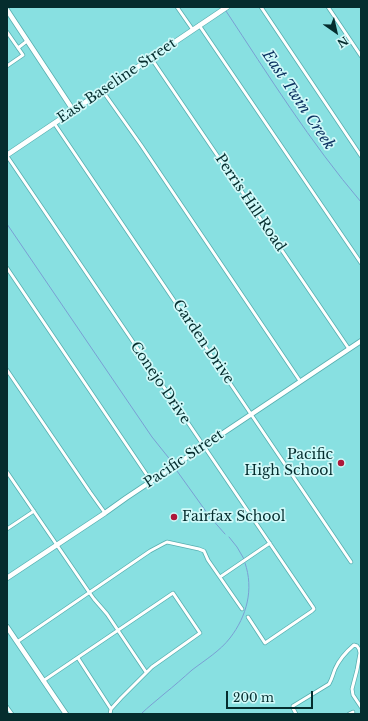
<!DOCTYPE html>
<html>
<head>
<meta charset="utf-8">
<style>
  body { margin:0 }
  #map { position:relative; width:368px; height:721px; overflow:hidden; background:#88e0e1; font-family:"Libre Baskerville",serif }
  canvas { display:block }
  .frame { position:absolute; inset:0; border:8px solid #052d2e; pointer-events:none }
  .north { position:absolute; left:316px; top:12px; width:40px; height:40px; -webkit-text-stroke:3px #d0f9f9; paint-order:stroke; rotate:146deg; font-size:11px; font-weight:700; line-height:16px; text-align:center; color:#052d2e }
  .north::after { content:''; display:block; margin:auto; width:14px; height:18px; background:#052d2e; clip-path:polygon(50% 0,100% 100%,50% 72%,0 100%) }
  .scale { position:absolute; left:226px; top:691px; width:87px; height:18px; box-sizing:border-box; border:2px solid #052d2e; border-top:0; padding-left:5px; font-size:12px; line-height:14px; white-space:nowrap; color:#052d2e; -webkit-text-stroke:3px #d0f9f9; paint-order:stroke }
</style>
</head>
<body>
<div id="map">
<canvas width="368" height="721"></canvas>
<div class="frame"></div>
<div class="north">N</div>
<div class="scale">200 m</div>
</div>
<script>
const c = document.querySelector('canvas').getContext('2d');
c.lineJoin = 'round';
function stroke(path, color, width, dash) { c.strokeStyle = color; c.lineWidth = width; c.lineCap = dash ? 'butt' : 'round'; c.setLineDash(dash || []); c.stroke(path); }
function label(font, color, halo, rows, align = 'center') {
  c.font = font + ' "Libre Baskerville",serif'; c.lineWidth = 3.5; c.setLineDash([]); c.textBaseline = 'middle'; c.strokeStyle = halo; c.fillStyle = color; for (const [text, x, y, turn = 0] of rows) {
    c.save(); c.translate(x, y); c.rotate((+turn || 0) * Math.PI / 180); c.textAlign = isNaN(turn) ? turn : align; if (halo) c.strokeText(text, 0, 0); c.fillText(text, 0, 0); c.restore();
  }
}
stroke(new Path2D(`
  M226,11c43,65 84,131 135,191
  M7,224l145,213 20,25
  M177,471l33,46 15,17
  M229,537l8,10 7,12
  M141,714c7,-7 15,-13 23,-20 10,-8 19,-16 28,-24 13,-10 28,-19 38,-32 17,-22 24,-49 15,-75`), '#7a9fd3', 1);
const street = new Path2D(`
  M177,7l16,23
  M261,7l100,149
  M328,7l33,49
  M199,25l162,238
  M7,32l16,23 -16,11
  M18,48l9,-7
  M151,58l198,291
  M102,90l39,55 159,236
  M54,123l297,439
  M7,156l306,451 1,2 -2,2 -47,32 -17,-26
  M7,268l144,213
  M7,370l83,122 15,21
  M7,472l82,120 5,7 13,15 39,58
  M7,529l27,-18
  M220,577l50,-34
  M17,642l133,-91 13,-7 4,-2 32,7 5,2 4,9 34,49
  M78,658l33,51
  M43,681l130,-88 27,40 -48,34 -31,31 -10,11 -1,5
  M7,707l5,7
  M296,714l-3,-6v-2l36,-22c3,-5 4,-10 6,-15 4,-9 12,-18 19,-24l3,1 2,3 1,4 -3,17 -5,19 1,6 8,12
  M349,714l4,-2`);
const secondary = new Path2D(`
  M7,10l66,100
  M7,578l98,-65 21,-15 235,-157
  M7,627l59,87`);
const primary = new Path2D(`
  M7,155l220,-148`);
stroke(street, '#57afb0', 4.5);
stroke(secondary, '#57afb0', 6);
stroke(primary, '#57afb0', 6);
stroke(street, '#fff', 3);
stroke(secondary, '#fff', 4.5);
stroke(primary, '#fff', 5);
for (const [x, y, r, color] of [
  [341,463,4,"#ad1739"],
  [174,517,4,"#ad1739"]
]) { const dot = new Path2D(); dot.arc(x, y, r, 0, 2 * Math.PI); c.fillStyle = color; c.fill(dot); stroke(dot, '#d0f9f9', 1.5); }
label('14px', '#052d2e', '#d0f9f9', [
  ["East Baseline Street",117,81,-34],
  ["Perris Hill Road",250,203,56],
  ["Garden Drive",203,342,56],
  ["Conejo Drive",160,383,56],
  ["Pacific Street",184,459,-34]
]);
label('14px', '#052d2e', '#d0f9f9', [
  ["Pacific",333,455],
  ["High School",333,471],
  ["Fairfax School",182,517,"left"]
], 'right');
label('italic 15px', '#0c3160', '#d0f9f9', [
  ["East Twin Creek",298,100,56]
]);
</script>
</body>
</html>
